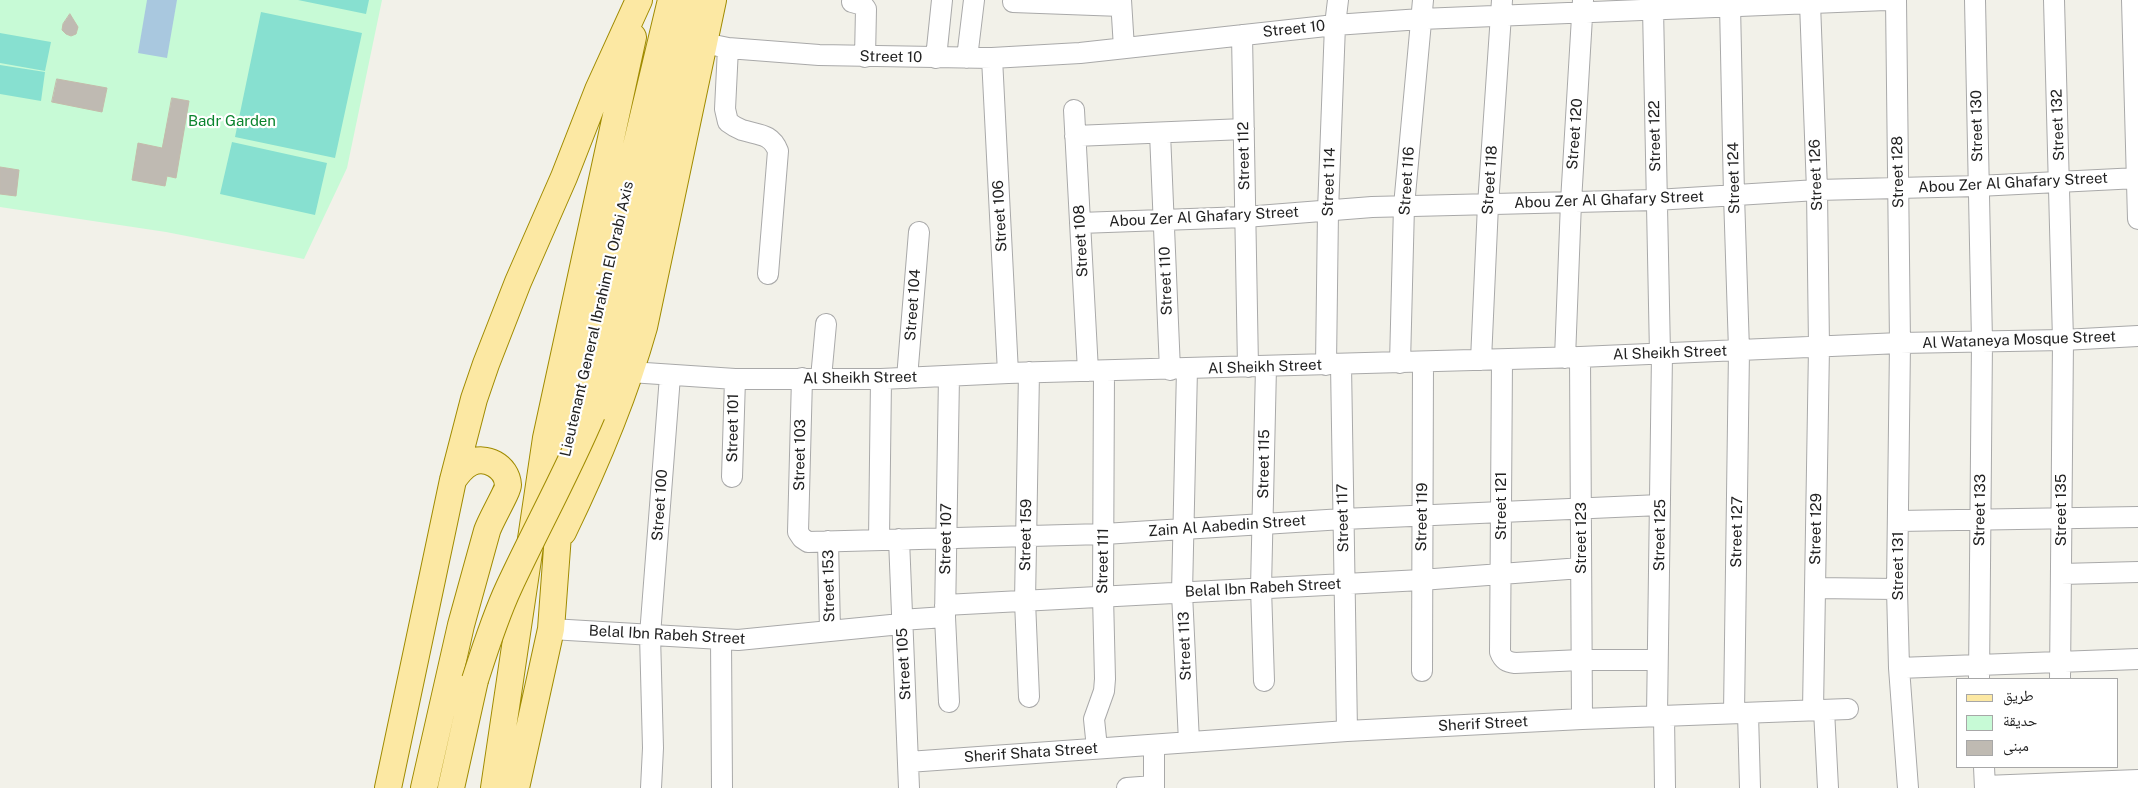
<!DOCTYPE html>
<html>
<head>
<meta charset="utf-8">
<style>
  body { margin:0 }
  #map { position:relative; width:2138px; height:788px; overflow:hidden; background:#f2f1e9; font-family:"Public Sans","Noto Naskh Arabic",sans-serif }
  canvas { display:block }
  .legend { position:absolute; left:1956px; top:678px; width:162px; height:90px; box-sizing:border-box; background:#fff; border:1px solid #a7a7a7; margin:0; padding:6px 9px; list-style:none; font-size:15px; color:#222 }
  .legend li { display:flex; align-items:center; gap:10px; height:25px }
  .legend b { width:25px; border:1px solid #a7a7a7 }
</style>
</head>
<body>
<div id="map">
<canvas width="2138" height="788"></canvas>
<ul class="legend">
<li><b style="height:6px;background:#fce8a3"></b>طريق</li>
<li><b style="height:14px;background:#c7fad6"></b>حديقة</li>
<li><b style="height:14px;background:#bfbab2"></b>مبنى</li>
</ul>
</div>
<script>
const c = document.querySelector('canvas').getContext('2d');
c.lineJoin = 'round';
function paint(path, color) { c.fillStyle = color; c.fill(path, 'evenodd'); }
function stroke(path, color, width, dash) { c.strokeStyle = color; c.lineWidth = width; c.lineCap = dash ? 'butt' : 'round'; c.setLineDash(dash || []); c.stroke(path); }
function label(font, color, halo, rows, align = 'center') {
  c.font = font + ' "Public Sans",sans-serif'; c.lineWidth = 4.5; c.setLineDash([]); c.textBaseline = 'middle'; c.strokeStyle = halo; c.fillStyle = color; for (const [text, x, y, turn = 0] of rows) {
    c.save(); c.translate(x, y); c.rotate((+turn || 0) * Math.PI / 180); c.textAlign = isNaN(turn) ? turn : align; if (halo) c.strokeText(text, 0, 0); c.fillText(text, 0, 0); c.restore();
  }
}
paint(new Path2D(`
  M0,0h382l-35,168 -43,91 -138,-27 -166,-25z`), '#c7fad6');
paint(new Path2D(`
  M298,0h71l-3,14z
  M261,12l101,21 -27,125 -100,-21z
  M0,33l51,9 -6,29 -45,-8z
  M0,65l45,7 -4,29 -41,-7z
  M232,142l95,21 -12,52 -95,-21z`), '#87e0d0');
paint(new Path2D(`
  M147,0h30l-10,58 -29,-5z`), '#a9c8df');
const building = new Path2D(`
  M70,14l8,13 -2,7 -5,2 -5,-2 -4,-4 1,-6z
  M57,79l50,9 -5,24 -50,-10z
  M172,98l17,3 -13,77 -9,-2 -2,10 -33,-6 6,-37 24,5z
  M0,167l19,3 -3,26 -16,-2z`);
paint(building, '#bfbab2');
stroke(building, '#c4bbab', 1);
const minor = new Path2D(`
  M1121,0l3,48
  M1896,0l4,343 -3,246 2,79 9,120
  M1975,0l7,341 -3,338
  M2054,0l9,340 -3,339
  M2132,0l6,219
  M852,2l11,3 3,4 -1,48
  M1013,2l108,4
  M1810,3l7,187 2,157 -6,363
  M1730,5l4,190 5,155 -5,363
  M1653,8l7,346
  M1242,35l6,332
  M704,43l24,5 91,7 173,3 88,-5 255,-28 86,-6 465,-19
  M728,48l-3,61 3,13c4,3 9,6 14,8 16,5 29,3 36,21l-10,123
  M936,58l6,-58
  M967,58l7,-58
  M992,58l16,315
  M1074,110l14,261
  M1160,133l10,237
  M1075,136l169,-7
  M1080,223l165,-6 127,-10 284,-7 161,-10 161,-4 160,-8
  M1580,357l2,362
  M1565,358l6,-156 12,-202
  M1481,360l7,-155 14,-205
  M1502,360l-2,292c3,8 7,10 15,11l66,-3h76
  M1400,363l4,-157 19,-206
  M1326,365l2,-154 7,-186 3,-25
  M1341,365l6,366
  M1187,369l-5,224 7,149
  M630,372l105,7h146l127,-6 572,-16 320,-14 163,-3 75,-4
  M1029,372l-4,229 4,96
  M949,376l-4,241 4,85
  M802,378l-4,154 4,6 6,4 296,-8 239,-15 317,-14
  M821,378l5,-54
  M907,378l12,-146
  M732,477l3,-98
  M1898,521l240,-4
  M899,539l10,249
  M879,540l2,-161
  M828,541l2,90
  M2061,574l77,-2
  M1815,588l82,1
  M945,605l476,-25 160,-12
  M901,620l44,-3
  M551,629l187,11 163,-16
  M721,639l1,149
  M1899,668l239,-9
  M1422,671l1,-309
  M1264,681l-3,-93 5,-221
  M1824,710l4,78
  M1748,713l2,75
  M1657,716l5,-362
  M1664,716l1,72
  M1154,745v43
  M1097,748l-3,-29 10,-28 1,-12 -2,-83 1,-225
  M908,762l439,-31 235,-12 266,-10
  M1984,767l1,21
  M1985,786l153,-6
  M651,788l2,-40 -3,-113 20,-259
  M1127,788l27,-2`);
const major = new Path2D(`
  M592,414l19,-55 81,-359
  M563,532c32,-66 61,-134 81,-205l69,-327
  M388,788l65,-308 21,-81 12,-35 32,-82 46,-105 34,-87 41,-90
  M424,788l37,-163 26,-94c3,-10 21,-40 21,-46 -1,-19 -23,-30 -38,-22 -8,4 -12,10 -17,17
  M451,788l24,-108
  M494,788l52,-350 87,-401
  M516,788l35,-159 11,-148 8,-60 101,-421`);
stroke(minor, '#a9a9a9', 22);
stroke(major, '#a08b00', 28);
stroke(minor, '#fff', 20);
stroke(major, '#fce8a3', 26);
const majorBridge = new Path2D(`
  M475,680c10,-31 20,-63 34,-93 27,-58 58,-114 83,-173`);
stroke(majorBridge, '#a08b00', 28, []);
stroke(majorBridge, '#fce8a3', 26);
label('15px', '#222', '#fff', [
  ["Street 10",1294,29,-6],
  ["Street 10",891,57,1],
  ["Street 132",2058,125,-92],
  ["Street 130",1977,126,-91],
  ["Street 120",1575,134,-86],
  ["Street 122",1655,136,-91],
  ["Street 112",1244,156,-91],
  ["Street 128",1898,172,-91],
  ["Street 126",1816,175,-92],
  ["Street 124",1734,178,-91],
  ["Street 118",1490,180,-86],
  ["Street 116",1407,181,-86],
  ["Street 114",1329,182,-88],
  ["Abou Zer Al Ghafary Street",2013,183,-3],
  ["Abou Zer Al Ghafary Street",1609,200,-2],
  ["Street 106",1000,216,-93],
  ["Abou Zer Al Ghafary Street",1204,217,-3],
  ["Street 108",1081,241,-93],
  ["Street 110",1166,281,-92],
  ["Street 104",913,305,-86],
  ["Lieutenant General Ibrahim El Orabi Axis",597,319,-77],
  ["Al Wataneya Mosque Street",2019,340,-2],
  ["Al Sheikh Street",1670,353,-2],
  ["Al Sheikh Street",1265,367,-2],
  ["Al Sheikh Street",860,378,-1],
  ["Street 101",733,428,-89],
  ["Street 103",800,455,-89],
  ["Street 115",1264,464,-89],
  ["Street 100",660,505,-86],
  ["Street 121",1501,506,-90],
  ["Street 133",1980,510,-89],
  ["Street 135",2061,510,-90],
  ["Street 119",1422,517,-89],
  ["Street 117",1343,518,-91],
  ["Zain Al Aabedin Street",1227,526,-4],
  ["Street 129",1816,529,-89],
  ["Street 127",1737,532,-89],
  ["Street 159",1026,535,-89],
  ["Street 125",1660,535,-89],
  ["Street 123",1581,538,-90],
  ["Street 107",946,539,-89],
  ["Street 111",1103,561,-89],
  ["Street 131",1898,566,-90],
  ["Street 153",829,586,-91],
  ["Belal Ibn Rabeh Street",1263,588,-3],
  ["Belal Ibn Rabeh Street",667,635,3],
  ["Street 113",1185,646,-92],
  ["Street 105",904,664,-93],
  ["Sherif Street",1483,724,-3],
  ["Sherif Shata Street",1031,753,-4]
]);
label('15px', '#0b842e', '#fff', [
  ["Badr Garden",232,121]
]);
</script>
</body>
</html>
